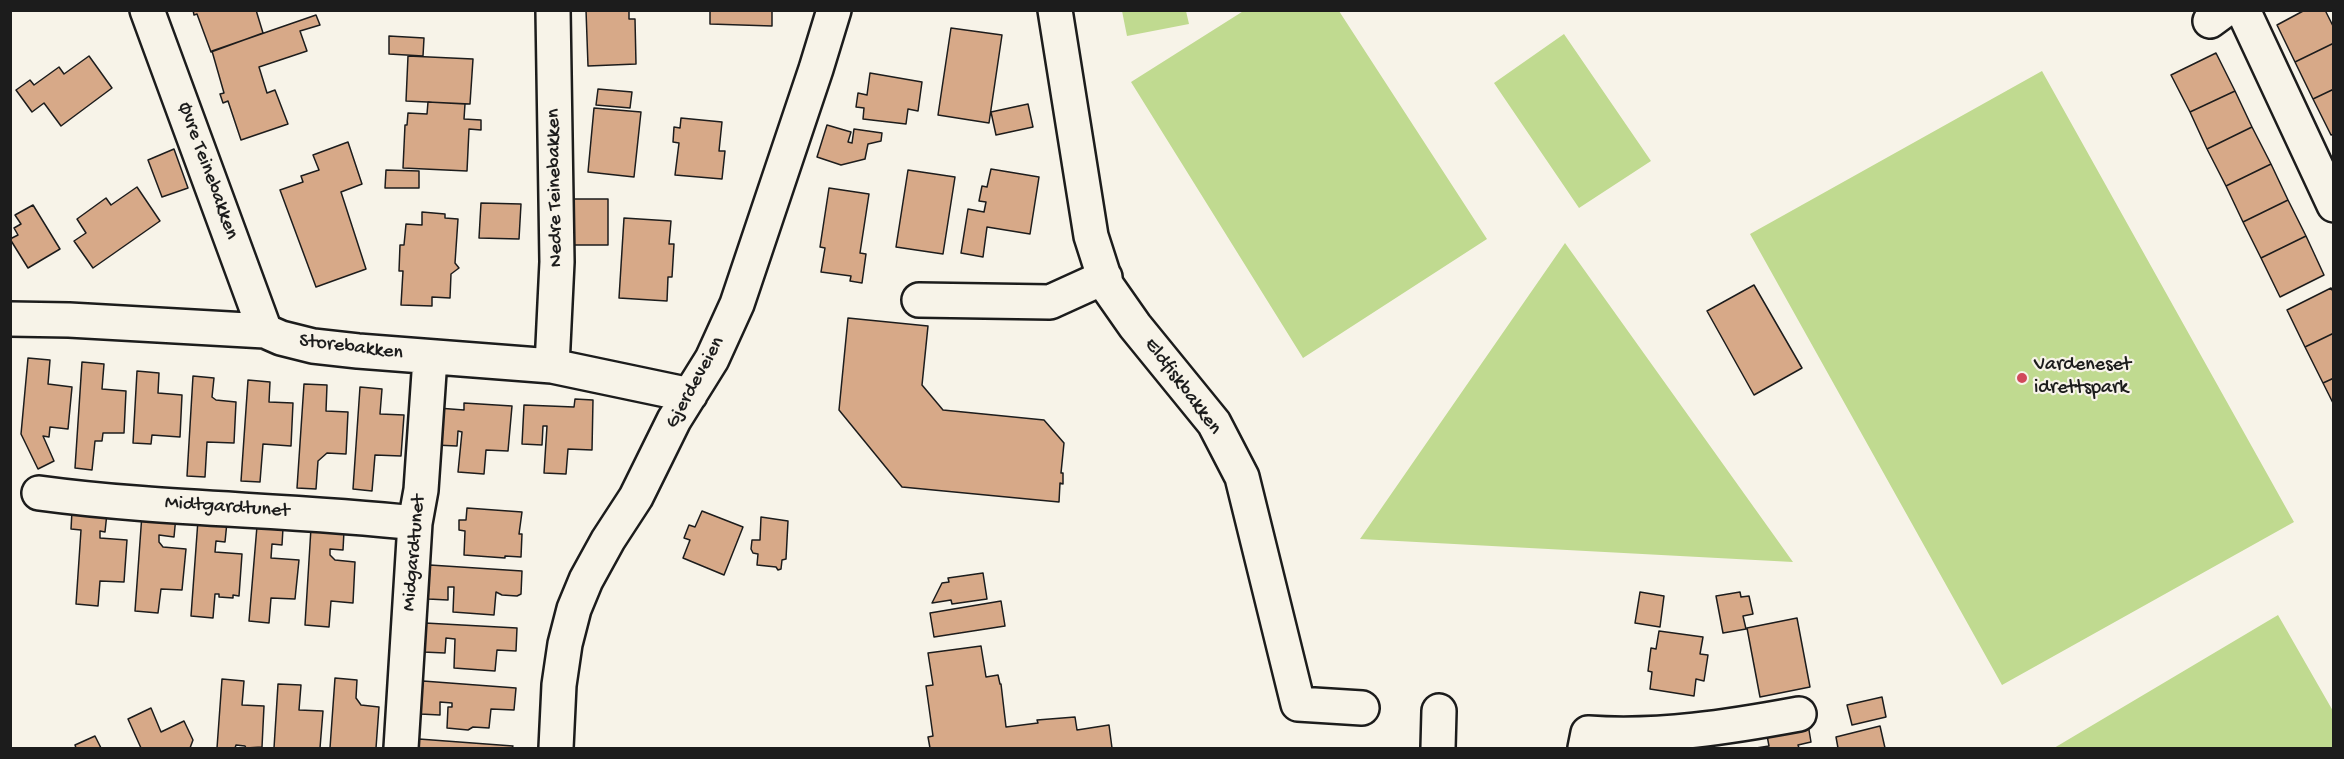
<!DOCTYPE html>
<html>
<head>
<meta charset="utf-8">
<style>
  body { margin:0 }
  #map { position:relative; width:2344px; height:759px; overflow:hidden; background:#f7f3e8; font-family:"Gochi Hand",sans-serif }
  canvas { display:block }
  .frame { position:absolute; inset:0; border:12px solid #1c1c1c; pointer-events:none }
</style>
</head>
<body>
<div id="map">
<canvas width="2344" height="759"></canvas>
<div class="frame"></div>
</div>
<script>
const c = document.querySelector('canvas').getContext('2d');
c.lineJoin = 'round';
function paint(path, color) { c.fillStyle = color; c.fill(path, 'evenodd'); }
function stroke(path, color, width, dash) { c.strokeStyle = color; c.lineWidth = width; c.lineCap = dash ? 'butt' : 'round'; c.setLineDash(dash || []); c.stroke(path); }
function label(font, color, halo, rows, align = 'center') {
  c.font = font + ' "Gochi Hand",sans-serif'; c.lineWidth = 4.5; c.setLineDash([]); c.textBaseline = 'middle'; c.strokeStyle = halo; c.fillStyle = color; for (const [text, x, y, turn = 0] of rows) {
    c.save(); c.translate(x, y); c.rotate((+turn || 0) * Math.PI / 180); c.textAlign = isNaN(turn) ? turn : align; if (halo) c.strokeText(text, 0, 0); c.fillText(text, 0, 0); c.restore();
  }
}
paint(new Path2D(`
  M1245,10l94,1 148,228 -184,119 -172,-276z
  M1122,11h64l3,13 -62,12z
  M1564,34l87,127 -72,47 -85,-125z
  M2042,71l252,451 -292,163 -252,-451z
  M1565,243l228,319 -433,-23z
  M2278,615l55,96v37h-279z`), '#c0da90');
const building = new Path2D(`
  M193,10h63l7,23 -52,19 -14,-38 -3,1z
  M586,10h43v9h6l1,45 -48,2z
  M710,10h62v16l-62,-2z
  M2305,10h20l9,18v15l-39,19 -18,-37z
  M316,15l4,10 -20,6 7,20 -48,16 8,26 8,-3 13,34 -47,16 -13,-39 -5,2 -3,-9 4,-1 -12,-42z
  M951,28l51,7 -13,88 -51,-8z
  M389,36l35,2 -1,18 -34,-2z
  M2334,43v46l-21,10 -18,-37z
  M2216,53l19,38 -45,21 -19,-37z
  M89,56l23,32 -51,38 -17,-23 -12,9 -16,-22 14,-10 4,5 25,-18 5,7z
  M408,56l65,3 -3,45 -64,-3z
  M870,73l52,9 -4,29 -10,-2 -2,15 -43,-5 1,-11 -8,-1 2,-14 9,2z
  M598,89l34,3 -2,16 -34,-3z
  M2334,89v45l-3,1 -18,-36z
  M2235,91l17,36 -45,22 -17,-37z
  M428,102l37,2 -1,15 17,1v10l-12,-1 -2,42 -64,-3 2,-43h2l1,-12 19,1z
  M1028,104l5,23 -37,8 -5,-23z
  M594,108l47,4 -7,65 -46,-5z
  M681,118l41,4 -3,29h6l-3,28 -47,-4 4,-32 -6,-1 1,-15 6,1z
  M827,125l24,7 -3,10 4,1 2,-14 28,4 -1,8 -13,3 -3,15 -24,6 -24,-8z
  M2252,127l19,37 -45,22 -19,-37z
  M348,142l14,42 -21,8 25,77 -50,18 -36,-97 23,-8 -2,-6 18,-6 -6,-15z
  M174,149l14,39 -26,9 -14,-37z
  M2271,164l17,36 -45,22 -17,-36z
  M991,169l48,8 -9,57 -43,-7 -4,30 -22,-4 7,-44 16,3 2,-10 -7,-1 3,-15 5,1z
  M386,170l33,1v17h-34z
  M908,170l47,7 -12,77 -47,-7z
  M137,187l23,34 -67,47 -19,-27 12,-8 -9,-14 29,-21 5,7z
  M829,188l40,6 -9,59 6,1 -4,29 -12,-2 1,-5 -30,-4 4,-24 -5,-1z
  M572,199h36v46h-36z
  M2288,200l18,36 -45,22 -18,-36z
  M481,203l40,1 -2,35 -40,-1z
  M33,205l27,44 -32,19 -18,-29 8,-4 -4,-7 7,-4 -6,-9z
  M422,212l23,2v4l13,1 -3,44 4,5 -8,6 -1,24 -18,-1v9l-31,-1 2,-34h-4l1,-26h4l2,-21 16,1z
  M624,218l47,3 -2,23h5l-2,33h-4l-1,24 -48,-3z
  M2306,236l18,39 -44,22 -19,-39z
  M1754,285l48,83 -48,27 -47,-84z
  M2331,288l3,5v40l-29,14 -18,-37z
  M848,318l80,8 -6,59 21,25 101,10 20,23 -3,30h2v11l-3,-1 -1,19 -157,-15 -63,-77z
  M2334,333v45l-11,5 -18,-36z
  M28,358l22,2 -2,24 24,3 -4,42 -18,-2 -1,10 -6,-1 11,25 -16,8 -17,-35z
  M82,362l22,2 -2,25 24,2 -2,42h-21l-1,8h-7l-3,29 -17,-2z
  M137,371l22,2 -1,20 24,2 -2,42 -28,-2 -1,9 -18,-1z
  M193,376l21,2 -2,19 4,3 20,2 -2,41 -27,-1 -2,35 -18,-1z
  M2334,378v27l-11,-22z
  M248,380l22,2 -1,20 24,1 -2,43 -28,-2 -3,38 -19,-1z
  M304,384l23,1 -1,26 22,1 -2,42 -19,-1 -9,8 -2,28 -19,-1z
  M360,387l22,2 -2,25 24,1 -3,41 -26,-1 -3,36 -19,-2z
  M575,399l18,1 -1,50 -24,-1 -2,25 -22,-1 3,-47h-4l-1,19 -20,-1 2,-39 50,2z
  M464,403l48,3 -4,45 -22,-1 -2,24 -26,-2 4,-40 -4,-1 -1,15 -22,-1 3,-37 26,2z
  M467,508l55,4 -3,22h3l-1,23 -16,-1v2l-41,-3 1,-24 -6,-1v-10h7z
  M72,511l35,2 -2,19 -5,-1v7l27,2 -3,42 -24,-1 -2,25 -22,-2 5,-74 -10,-1z
  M702,511l41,16 -19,48 -41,-17 7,-18 -6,-2 5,-13 6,2z
  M142,514l34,2 -2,21 -15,-2v7l4,5 23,2 -4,41 -21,-1 -3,24 -23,-2z
  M761,517l27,4 -2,38 -4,1 -1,9 -3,1 -2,-3 -19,-2 1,-11 -5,-1 -2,-4 1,-9h8z
  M198,520l29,2 -2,20 -9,-1 -1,11 27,2 -3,42 -6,-1v3l-14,-1v-3h-4l-2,24 -22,-2z
  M257,526l26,2 -1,17 -10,-1 -1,14 28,2 -4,39 -24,-1 -2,25 -20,-2z
  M311,528l33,3 -1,19 -13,-1v6l5,5 20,2 -2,41 -22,-2 -2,26 -24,-2z
  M430,565l92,6 -1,23 -4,2 -15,-1 -6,-3 -2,23 -41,-3 1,-25h-6v13l-20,-1z
  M983,573l4,26 -35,5 -1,-4 -19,3 10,-20 7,-1 -1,-4z
  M1640,592l24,4 -4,31 -25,-4z
  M1740,592l1,5 8,-1 4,18 -10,2 3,13 -23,4 -7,-37z
  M1001,601l4,25 -71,11 -4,-24z
  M1797,618l13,69 -50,10 -13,-69z
  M425,623l92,5 -1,23 -19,-1 -2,21 -41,-3 1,-29 -9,-1 -1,15 -22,-1z
  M1659,631l44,6 -3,17 8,1 -4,26 -8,-2 -2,17 -44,-7 2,-17 -4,-1 3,-23 5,1z
  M981,646l5,31 12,-2 2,9h1l5,43 32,-4 -1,-3 38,-3 2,13 32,-5 3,23h-182l-2,-11 5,-1 -7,-50 7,-1 -5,-32z
  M335,678l22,2 -1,18 5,7 18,2 -3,41h-46z
  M222,679l22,2 -2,24 22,1 -2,41 -16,1 -1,-2 -9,-1 -1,3h-18z
  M423,681l93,7 -2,22 -23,-1 -2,19 -16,-1 -5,3 -21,-2 1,-21h4v-4l-12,-1v13l-20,-1z
  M278,684l23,1 -2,25 24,1 -3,37h-46z
  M1882,697l4,20 -34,8 -5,-20z
  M151,708l10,24 23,-11 9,19 -3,8h-49l-13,-29z
  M1807,718l4,24 -13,3 1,3h-43l13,-2 -4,-21z
  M1880,726l5,22h-47l-2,-11z
  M95,736l6,12h-25l-1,-3z
  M419,739l94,7 -1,2h-98l1,-5h4z`);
paint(building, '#d7a988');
stroke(building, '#1c1c1c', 1.5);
const minor = new Path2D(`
  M147,10l118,321
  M1055,10l36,226 16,50 28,40 79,97 28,54 56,227 64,4
  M2243,10l91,195
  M2210,21l15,-11
  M919,300l131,2 55,-25
  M10,319l59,1 196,11 16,7 32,8 45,5 194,15 138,29
  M552,366l5,-104 -4,-252
  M39,493c125,17 251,16 376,30
  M401,748l14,-225 6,-33 9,-132
  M556,748l3,-63 6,-41 9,-35 12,-29 22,-40 28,-43 38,-77 38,-61 25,-55 79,-235 18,-59
  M1438,748l1,-37
  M1585,748l3,-15c71,5 141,-6 211,-19`);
stroke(minor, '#1c1c1c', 38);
stroke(minor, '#f7f3e8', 33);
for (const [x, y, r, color] of [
  [2022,378,6,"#d1495b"]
]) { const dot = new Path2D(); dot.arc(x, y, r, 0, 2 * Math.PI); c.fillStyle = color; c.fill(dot); stroke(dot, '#f7f3e8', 2); }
label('20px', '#1c1c1c', '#f7f3e8', [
  ["Øvre Teinebakken",207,171,70],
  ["Nedre Teinebakken",556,188,-91],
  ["Storebakken",351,348,7],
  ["Gjerdeveien",696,383,-61],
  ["Eldfiskbakken",1182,387,53],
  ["Midtgardtunet",227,508,4],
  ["Midgardtunet",415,553,-85]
]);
label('20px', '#1c1c1c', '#f7f3e8', [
  ["Vardeneset",2034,366],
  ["idrettspark",2034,389]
], 'left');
</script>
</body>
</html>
